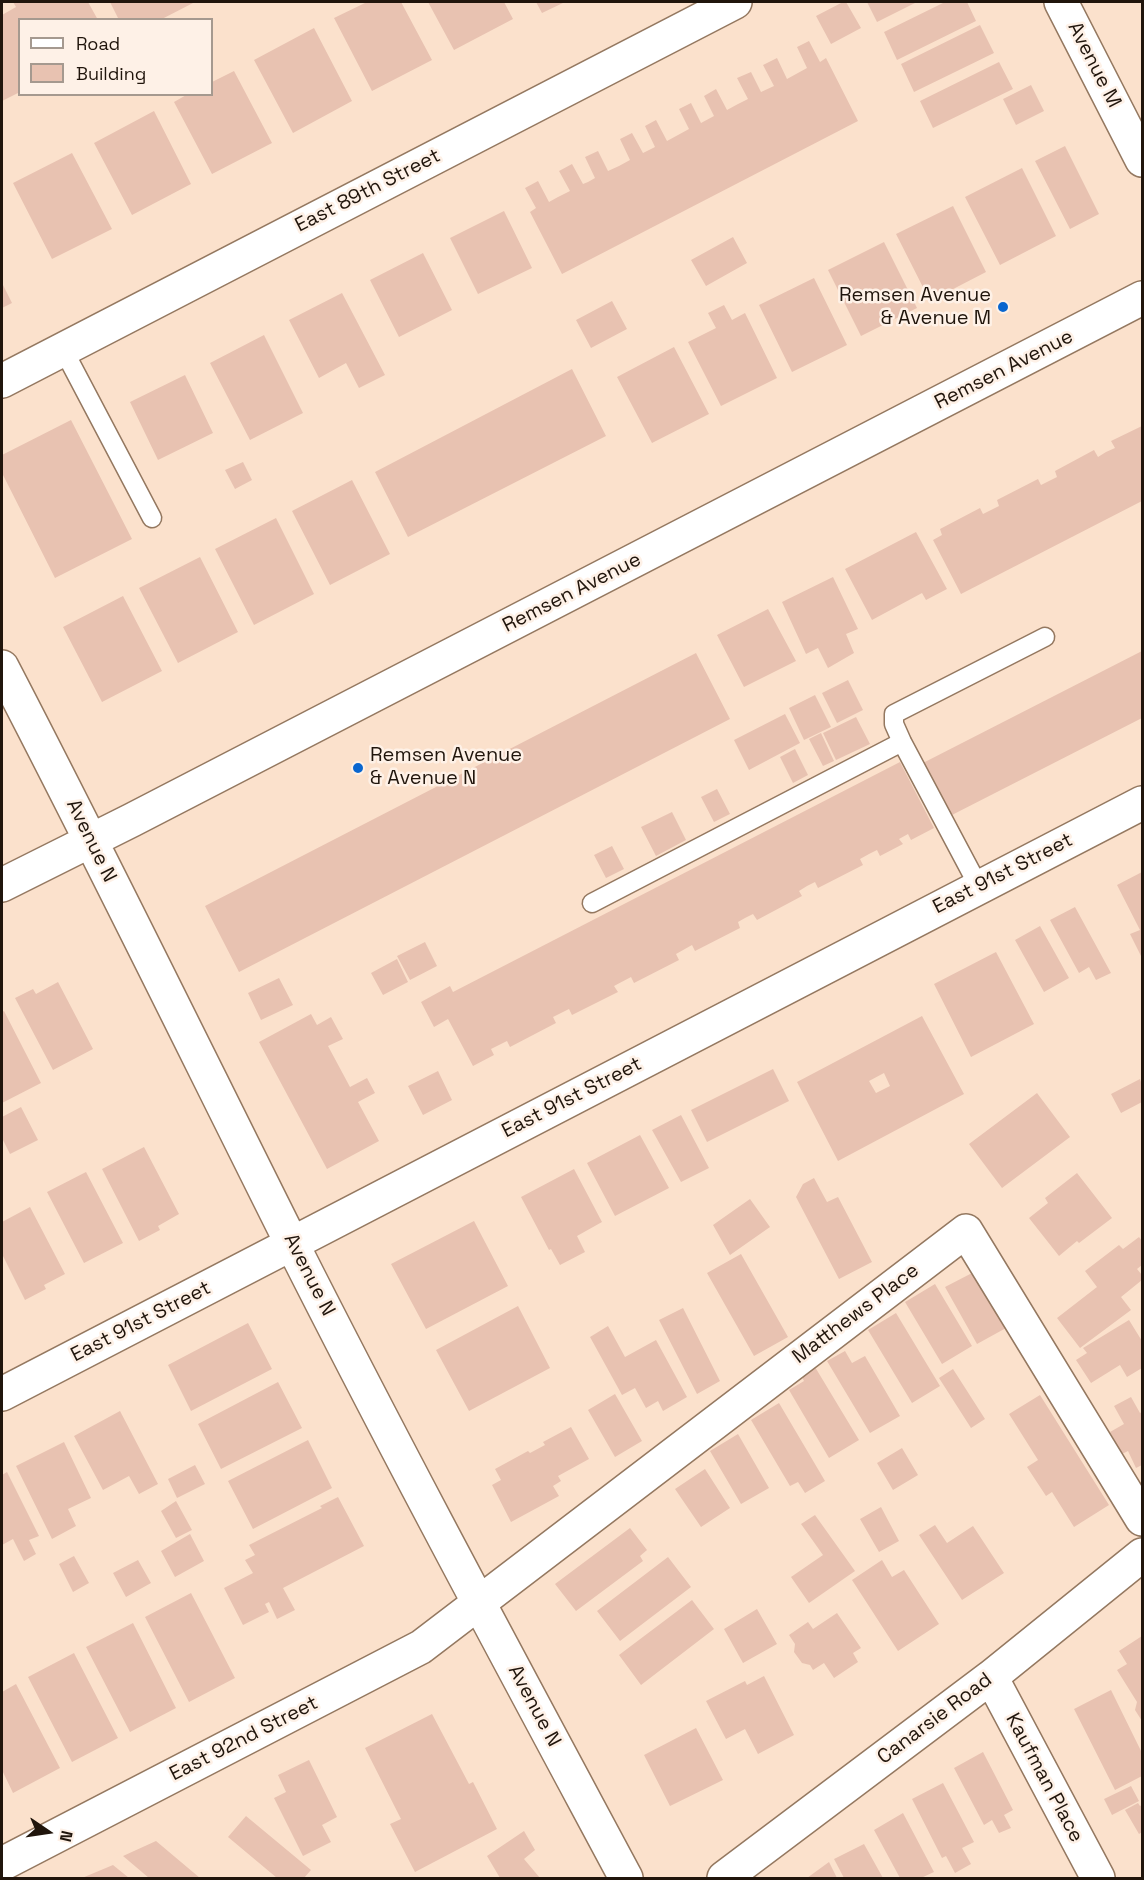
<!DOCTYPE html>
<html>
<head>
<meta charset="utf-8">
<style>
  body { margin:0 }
  #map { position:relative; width:1144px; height:1880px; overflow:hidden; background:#fbe1cc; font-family:"Space Grotesk",sans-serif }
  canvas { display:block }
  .frame { position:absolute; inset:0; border:3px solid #20150c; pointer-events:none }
  .legend { position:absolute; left:18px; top:18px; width:195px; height:78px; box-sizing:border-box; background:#fef1e7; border:2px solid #a5998f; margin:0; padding:8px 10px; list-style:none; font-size:18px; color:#20150c }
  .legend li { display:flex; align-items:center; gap:12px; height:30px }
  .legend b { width:30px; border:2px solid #a5998f }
  .north { position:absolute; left:18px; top:1802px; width:60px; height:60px; -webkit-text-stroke:4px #fef1e7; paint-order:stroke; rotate:103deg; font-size:16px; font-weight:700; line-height:24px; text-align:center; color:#20150c }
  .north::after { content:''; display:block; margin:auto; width:21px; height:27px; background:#20150c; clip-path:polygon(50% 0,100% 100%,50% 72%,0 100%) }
</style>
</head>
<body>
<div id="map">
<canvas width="1144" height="1880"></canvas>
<div class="frame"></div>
<ul class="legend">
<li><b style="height:8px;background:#fff"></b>Road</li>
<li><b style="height:16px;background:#e8c2b1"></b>Building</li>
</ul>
<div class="north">N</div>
</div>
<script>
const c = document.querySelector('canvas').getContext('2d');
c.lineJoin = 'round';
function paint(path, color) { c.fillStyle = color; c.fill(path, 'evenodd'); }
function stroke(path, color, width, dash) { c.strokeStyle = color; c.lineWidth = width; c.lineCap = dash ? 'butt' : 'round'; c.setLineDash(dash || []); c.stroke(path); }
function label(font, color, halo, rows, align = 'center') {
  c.font = font + ' "Space Grotesk",sans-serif'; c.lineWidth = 5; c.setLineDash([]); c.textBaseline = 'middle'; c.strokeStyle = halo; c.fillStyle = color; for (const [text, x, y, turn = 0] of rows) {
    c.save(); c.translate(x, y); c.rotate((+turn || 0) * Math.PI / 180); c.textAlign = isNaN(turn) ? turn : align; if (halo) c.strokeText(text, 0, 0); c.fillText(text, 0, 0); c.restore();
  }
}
paint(new Path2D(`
  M13,2h75l10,18h-78v72l-18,9v-86l14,-8z
  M110,2h85l-35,18h-41z
  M367,2h34l31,58 -60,31 -38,-73z
  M428,2h76l9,17 -59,31z
  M536,2h29l-23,11z
  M843,2h3l15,26 -30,16 -15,-28z
  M867,2h50l-40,20z
  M945,2h22l9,19 -79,39 -13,-28z
  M980,25l14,28 -80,39 -13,-28z
  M314,28l38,73 -59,32 -39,-73z
  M809,41l11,21 6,-4 32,63 -296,153 -32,-62 6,-4 -11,-20 13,-7 11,21 9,-5 12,-6 -11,-20 13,-7 11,20 5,-2 7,-4 -10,-21 13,-6 10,20 11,-5 11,-6 -10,-21 12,-6 11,20 12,-6 -10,-21 11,-6 11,21 22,-12 -10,-20 12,-6 10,20 13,-7 -10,-20 12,-7 11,21 11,-6 10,-5 -11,-21 14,-6 10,20 13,-6 -11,-21 14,-7 10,21 20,-11 -10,-21z
  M999,62l14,27 -80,39 -13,-27z
  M234,71l38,72 -60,31 -38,-72 14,-8h24v-12z
  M1031,85l13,26 -28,14 -13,-26z
  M154,111l37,73 -59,31 -38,-72z
  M1065,146l34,68 -29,15 -35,-68z
  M72,153l40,76 -60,30 -39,-76z
  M1022,168l34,68 -56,29 -35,-68z
  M953,206l33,66 -56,29 -34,-67z
  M504,211l28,57 -54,26 -28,-56z
  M733,237l14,26 -41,23 -15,-26z
  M884,242l33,66 -56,28 -33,-66z
  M423,253l29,57 -53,27 -29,-57z
  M814,278l33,67 -55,27 -33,-67z
  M2,283l10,20 -10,5z
  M342,293l43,82 -26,13 -13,-25 -27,15 -30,-58z
  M612,301l15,28 -36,19 -15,-28z
  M724,305l8,15 13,-7 32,65 -56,28 -33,-64 28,-14 -8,-15z
  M264,335l39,78 -53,27 -40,-77z
  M674,347l35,67 -57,29 -35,-66z
  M572,369l34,67 -198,101 -33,-65z
  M185,375l28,58 -55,27 -28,-58z
  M71,420l61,119 -77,39 -53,-105v-18z
  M1142,426v75l-181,93 -28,-54 9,-5 -2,-6 40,-21 3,6 16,-8 -2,-6 41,-21 3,6 16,-8 -2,-6 39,-21 4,7 8,-5 9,-4 -4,-7z
  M243,462l9,18 -17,9 -10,-19z
  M352,480l38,74 -60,31 -38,-74z
  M276,518l38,76 -60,31 -39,-76z
  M916,532l31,57 -21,11 -4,-7 -50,27 -27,-51z
  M200,557l38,75 -60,31 -39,-75z
  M833,577l25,52 -12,5 8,19 -26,15 -10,-20 -12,6 -24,-52z
  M123,596l39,75 -60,31 -39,-75z
  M768,609l28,52 -52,26 -27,-52z
  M1142,651v67l-194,99 -27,-53z
  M696,653l34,66 -491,253 -34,-66z
  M848,680l15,30 -26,13 -15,-30z
  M815,695l16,32 -27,13 -15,-32z
  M785,714l15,29 -51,27 -15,-30z
  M856,717l14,27 -34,16 -13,-27z
  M821,733l13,28 -11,5 -14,-27z
  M795,749l13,26 -15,8 -13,-26z
  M900,762l34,66 -23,12 -3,-6 -9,5 4,5 -23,12 -3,-6 -8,4 -9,5 3,6 -45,23 -3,-6 -8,4 -8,5 3,5 -45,24 -4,-6 -8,4 -7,4 2,6 -45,23 -3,-6 -16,9 3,6 -45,23 -3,-6 -17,9 4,6 -46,23 -3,-6 -16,8 3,6 -46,24 -3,-6 -16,8 3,6 -21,11 -25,-47 -14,8 -13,-25 29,-16 3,6z
  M717,789l13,25 -16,8 -13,-25z
  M672,812l14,28 -30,16 -15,-29z
  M612,846l12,23 -18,9 -12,-23z
  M1142,872v86l-12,-24 10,-4 -23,-45z
  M1075,907l36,66 -15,7 -7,-13 -10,6 -29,-53z
  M1040,926l29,52 -25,14 -29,-52z
  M425,942l12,24 -27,14 -13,-24z
  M996,952l38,72 -63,33 -37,-73z
  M397,959l11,23 -25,13 -12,-22z
  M279,978l14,27 -32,15 -13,-27z
  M58,982l35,67 -40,21 -38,-72 18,-9 3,5z
  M4,1011l37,72 -39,20v-91z
  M311,1014l6,11 14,-8 12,22 -15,7 22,41 17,-9 8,15 -17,9 21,39 -52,28 -68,-127z
  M922,1016l42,78 -126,67 -41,-79zM884,1073l6,13 -14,7 -7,-12z
  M773,1069l16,32 -82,41 -16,-32z
  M438,1071l14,29 -29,15 -15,-29z
  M1140,1079l2,6v17l-21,11 -10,-19z
  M1037,1093l33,44 -68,51 -33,-44z
  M21,1107l17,33 -28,14 -8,-16v-21z
  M681,1115l28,53 -28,14 -29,-52z
  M640,1135l29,53 -54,28 -28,-53z
  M144,1147l35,67 -21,12 2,4 -21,11 -37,-72z
  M574,1169l28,53 -25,14 8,16 -25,13 -9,-16 -2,1 -28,-53z
  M86,1172l37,71 -39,20 -37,-71z
  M1077,1173l35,45 -33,25 -2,-2 -18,15 -30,-38 19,-15 -3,-5z
  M814,1178l13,24 11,-5 34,65 -33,17 -43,-82 7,-13z
  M750,1199l20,28 -40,28 -17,-30z
  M30,1207l35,67 -21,11 2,4 -21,11 -23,-46v-32z
  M474,1221l34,65 -82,43 -35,-65z
  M1139,1237l3,4v24l-5,4 5,6v5l-21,17 10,13 -51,38 -23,-30 40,-31 -12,-16 34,-26 4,4z
  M741,1254l47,83 -34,19 -47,-83z
  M974,1272l32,56 -29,16 -32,-57z
  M935,1284l37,62 -30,18 -37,-62z
  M518,1306l32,62 -81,43 -33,-61z
  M683,1308l37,73 -23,13 -38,-74z
  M896,1313l44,73 -28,17 -44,-73z
  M1129,1320l13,21v27l-15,9 -7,-12 -29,18 -15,-23 11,-7 -4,-5z
  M248,1323l24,46 -81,42 -23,-46z
  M608,1326l17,31 31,-17 31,57 -24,14 -5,-10 -12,7 -11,-20 -13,7 -32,-58z
  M845,1351l7,12 13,-7 35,60 -30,17 -43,-72z
  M815,1367l44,73 -30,18 -40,-68 15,-9 -3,-6z
  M953,1369l32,50 -14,9 -32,-50z
  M278,1382l24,46 -81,41 -23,-45z
  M615,1394l27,47 -27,16 -27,-47z
  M1040,1395l69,110 -35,22 -22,-35 -6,4 -19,-29 11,-7 -29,-46z
  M1131,1397l9,16 2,-1v53l-6,3 -8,-17 -6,3 -12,-22 14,-8 -10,-18z
  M779,1403l46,78 -20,12 -7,-11 -8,4 -39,-66z
  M120,1411l38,73 -19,10 -10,-18 -26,14 -29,-54z
  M571,1427l18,32 -31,17 3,5 -8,5 6,10 -48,26 -19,-37 9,-5 -6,-11 33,-18 2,2 15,-8 -2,-3z
  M738,1434l31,54 -28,16 -31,-53z
  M308,1440l24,48 -79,41 -25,-48z
  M64,1442l27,56 -23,11 8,17 -24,13 -36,-73z
  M902,1448l16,27 -25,15 -16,-27z
  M195,1465l10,19 -28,14 -9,-19z
  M705,1469l25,39 -29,19 -26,-38z
  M7,1472l32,64 -10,4 7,14 -12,7 -11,-22 -11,6v-70z
  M338,1497l26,49 -81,42 12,22 -18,9 -8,-17 -4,2 4,8 -26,13 -19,-37 29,-15 -8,-13 10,-5 -6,-10 73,-37 -2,-2z
  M176,1501l16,29 -16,8 -15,-27z
  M881,1507l18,34 -20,11 -19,-33z
  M815,1515l40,56 -46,32 -18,-26 32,-22 -22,-31z
  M935,1525l12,18 26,-17 31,47 -42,27 -43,-65z
  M630,1528l17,22 -7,6 3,5 -67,50 -21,-27z
  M190,1534l14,27 -29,16 -14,-26z
  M74,1556l15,27 -16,9 -14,-28z
  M668,1557l23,30 -71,54 -23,-30z
  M138,1560l13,23 -25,14 -13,-24z
  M882,1560l10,17 12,-7 35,54 -41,27 -46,-71z
  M191,1593l44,85 -46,24 -44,-85z
  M692,1600l22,29 -73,56 -22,-30z
  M757,1609l20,35 -34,19 -19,-34z
  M837,1613l24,35 -8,5 5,9 -24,16 -10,-15 -11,7 -3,-5 -8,-2 -8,-11 1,-8 -6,-9 19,-13 5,7z
  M133,1623l43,85 -46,24 -44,-85z
  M1142,1636v85l-7,-11 2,-8 -20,-32 10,-6 -8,-13z
  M74,1653l44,85 -46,24 -44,-85z
  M764,1676l30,59 -36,19 -13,-25 -19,10 -20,-38 39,-20 2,4z
  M16,1684l44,84 -47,25 -11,-23v-78z
  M1111,1690l31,63v23l-27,14 -41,-81z
  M432,1714l37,70 4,-2 24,47 -82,43 -25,-48 11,-5 -36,-71z
  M696,1728l27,52 -53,26 -26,-51z
  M983,1752l30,58 -9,5 7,13 -12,5 -7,-13 -8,5 -30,-57z
  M309,1760l28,57 -15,8 9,17 -28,14 -29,-58 12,-6 -8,-17z
  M943,1783l31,59 -12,6 9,16 -16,9 -9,-17 -4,2 -30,-59z
  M1131,1786l8,15 -27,14 -8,-16z
  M1138,1803l2,3 2,-1v27l-3,2 -14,-24z
  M903,1813l31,59 -13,6h-21l-26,-48z
  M246,1816l65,54 -7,8h-27l-49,-41z
  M524,1831l11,19 -11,9 16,19h-40l-13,-22z
  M156,1841l44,37h-51l-26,-22z
  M864,1844l19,34h-39l-10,-19z
  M829,1862l8,16h-30z
  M113,1865l16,13h-47z`), '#e8c2b1');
const lane = new Path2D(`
  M63,349l89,169
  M979,887l-77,-145 -8,-18v-10l151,-77
  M592,903l310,-161`);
const street = new Path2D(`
  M1061,2l81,158
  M2,381l733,-379
  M2,667c99,190 193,383 289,575 108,214 222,425 335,636
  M2,885l130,-65 1010,-522
  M2,1394l1140,-591
  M991,1677l107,201
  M2,1864l419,-217 545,-416 176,288
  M724,1878l267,-201 151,-122`);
stroke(lane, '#947860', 21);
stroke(street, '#947860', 36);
stroke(lane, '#fff', 18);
stroke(street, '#fff', 33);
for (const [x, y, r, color] of [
  [1003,307,6,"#0966cf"],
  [358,768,6,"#0966cf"]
]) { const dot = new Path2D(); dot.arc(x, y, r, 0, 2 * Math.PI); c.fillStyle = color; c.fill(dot); stroke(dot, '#fef1e7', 2); }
label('20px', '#20150c', '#fef1e7', [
  ["Avenue M",1094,65,63],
  ["East 89th Street",368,191,-27],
  ["Remsen Avenue",1004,370,-27],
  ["Remsen Avenue",572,593,-27],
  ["Avenue N",91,841,64],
  ["East 91st Street",1003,874,-27],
  ["East 91st Street",572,1098,-27],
  ["Avenue N",309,1275,63],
  ["Matthews Place",856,1314,-37],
  ["East 91st Street",141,1322,-27],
  ["Avenue N",534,1706,62],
  ["Canarsie Road",935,1719,-37],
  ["East 92nd Street",244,1739,-27],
  ["Kaufman Place",1044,1778,62]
]);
label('20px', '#20150c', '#fef1e7', [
  ["Remsen Avenue",991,296],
  ["& Avenue M",991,319],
  ["Remsen Avenue",370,756,"left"],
  ["& Avenue N",370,779,"left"]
], 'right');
</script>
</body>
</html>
